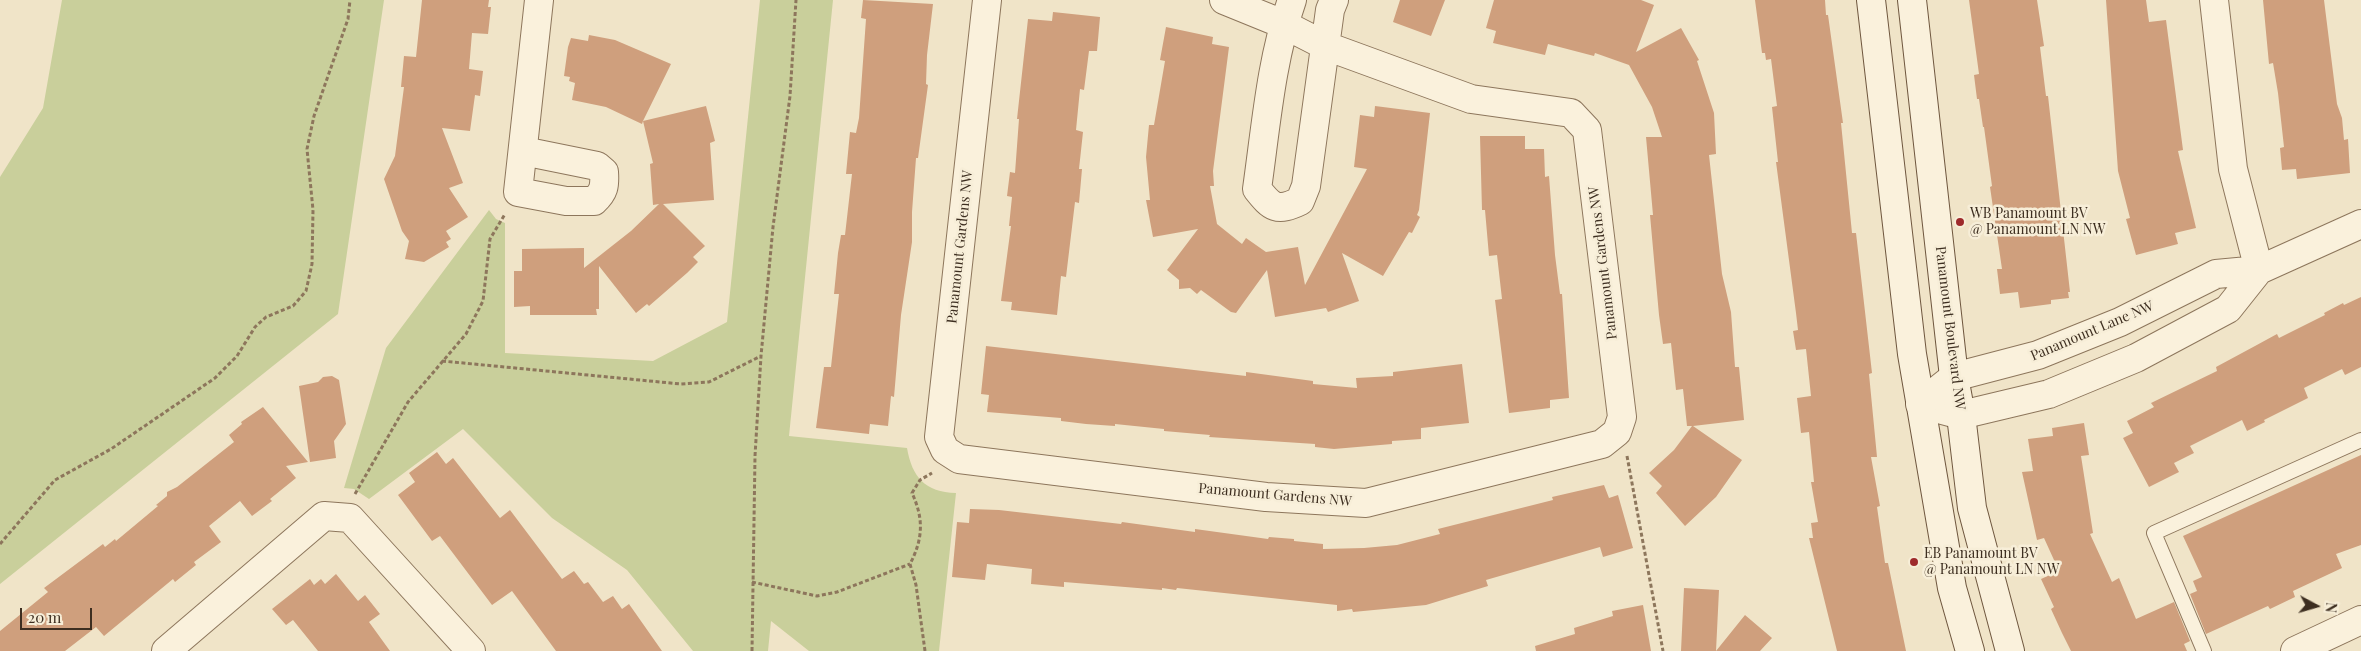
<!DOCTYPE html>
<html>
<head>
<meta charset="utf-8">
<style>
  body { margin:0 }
  #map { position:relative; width:2361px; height:651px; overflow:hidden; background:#f0e4c8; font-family:"Playfair Display",serif }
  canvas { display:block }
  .north { position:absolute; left:2291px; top:581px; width:50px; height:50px; -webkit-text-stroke:4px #f7eed8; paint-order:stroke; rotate:96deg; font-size:14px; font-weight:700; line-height:20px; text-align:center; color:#3d2e20 }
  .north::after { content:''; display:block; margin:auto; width:18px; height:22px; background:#3d2e20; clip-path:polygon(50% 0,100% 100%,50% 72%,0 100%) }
  .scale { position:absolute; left:20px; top:608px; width:72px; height:22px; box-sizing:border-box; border:2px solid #3d2e20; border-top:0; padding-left:6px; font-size:15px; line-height:18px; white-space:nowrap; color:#3d2e20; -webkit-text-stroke:4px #f7eed8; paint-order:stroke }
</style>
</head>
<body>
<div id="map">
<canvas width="2361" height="651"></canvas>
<div class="north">N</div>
<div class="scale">20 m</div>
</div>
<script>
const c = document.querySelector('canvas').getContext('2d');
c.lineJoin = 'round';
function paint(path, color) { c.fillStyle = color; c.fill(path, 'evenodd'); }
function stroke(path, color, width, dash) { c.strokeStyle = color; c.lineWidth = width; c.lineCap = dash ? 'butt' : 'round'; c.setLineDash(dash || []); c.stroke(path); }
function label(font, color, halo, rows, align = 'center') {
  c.font = font + ' "Playfair Display",serif'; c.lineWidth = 5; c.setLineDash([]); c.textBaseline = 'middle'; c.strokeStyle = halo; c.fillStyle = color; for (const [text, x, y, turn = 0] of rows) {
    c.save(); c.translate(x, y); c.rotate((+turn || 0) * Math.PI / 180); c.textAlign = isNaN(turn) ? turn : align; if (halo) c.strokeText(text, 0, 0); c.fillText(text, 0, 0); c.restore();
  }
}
paint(new Path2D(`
  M62,0h322l-46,314 -338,270v-407l43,-69z
  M760,0h73l-44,436 118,12c5,29 18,44 49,45l-17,158h-130l-38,-30 -3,30h-75l-66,-81 -75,-52 -89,-89 -94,70 -15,-10 -10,-1 42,-140 103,-138 7,9 9,4v130l148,8 74,-39z`), '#c9cf9b');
paint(new Path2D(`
  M422,0h67l-1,7h3l-3,27 -16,-1 -3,36 14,2 -3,25 -5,-1 -5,36 -28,-3 21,55 -14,5 19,29 -22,14 5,8 -5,3 3,5 -25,15 -19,-3 4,-18 -7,-10 -18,-52 11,-23 9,-69h-3l3,-31 12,1z
  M863,0l70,4 -6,51 -1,29 2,1 -10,73h-2l-4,54v30l-11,73 -7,82 -3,-1 -3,30 -18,-2 -1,10 -53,-6 8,-61h7l8,-73h-5l4,-41 3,-18h4l7,-61h-6l4,-42 6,1 3,-15 7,-99 -5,-1z
  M1400,0h45l-14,36 -38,-14z
  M1494,0h147l13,5 -18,47 45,-24 18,32 -2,1 17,52 2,41 -7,1 13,119 9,38 4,55h4l5,53 -51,6 49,34 -26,37 -31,29 -29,-33 6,-7 -13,-13 25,-23 18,-24h-5l-4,-37 -7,1 -5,-47 -8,1 -4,-29 -9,-100h3l-7,-78h16l-10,-30 -23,-42 -34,-12 -1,3 -46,-12 -3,11 -52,-12 3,-12 -10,-3z
  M1755,0h70l1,15h2l15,108h-2l11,110h4l16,140 -3,1 8,83h-6l9,49 -3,1 8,56h3l18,88h-69l-28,-113h4l-2,-15 7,-1 -7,-40h3l-5,-50 -8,1 -4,-35 14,-2 -5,-47 -10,1 -3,-19 5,-1 -2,-17 -20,-151h2l-6,-55 5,-1 -6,-47 -5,1 -1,-7h-3z
  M1969,0h68l7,46 -4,1 6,49h2l22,196h-2l1,6 -18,2v4l-31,4 -2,-16 -18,2 -3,-25h5l-12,-82 2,-1 -8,-59h-1l-4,-28h-2l-3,-24 5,-1z
  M2106,0h40l3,22 17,-2 17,130 -5,1 18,77 -21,5 3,11 -42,11 -10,-36 4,-1 -12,-47z
  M2263,0h61l13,104 5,14 2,22 4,-1 2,34 -53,6 -1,-10 -14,1 -2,-22 4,-1 -6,-54 -5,-30 -4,1z
  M1053,12l47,5 -3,34h-8l-5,39 -4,-1 -4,41 7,2 -4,37h3l-3,34 -4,-1 -9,75 -5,-1 -4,39 -46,-5 1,-8 -11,-1 10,-75h-2l3,-29 -5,-1 3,-24 5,1 4,-54h-2l11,-100 24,2z
  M1166,27l47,10 -1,7 17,3 -16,124 1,15h-4l7,38 25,20 4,-6 20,14 32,-5 7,38 62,-116 -13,-2 6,-52 14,2 1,-11 55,7 -11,97 -2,5 3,2 -8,16 -3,-1 -26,44 -41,-23 17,48 -31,11 -2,-4 -51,9 -8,-47 -31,43 -5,-1 -30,-22 -4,4 -7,-6 -11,1v-9l-12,-10 31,-41 -45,8 -7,-37h4l-4,-43 3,-32h5l11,-64 -5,-1z
  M589,35l26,5 56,24 -28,57 63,-15 9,35 -5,2 4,57 -51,4 42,42 -12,11 5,5 -11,11 -38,33 -2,-2 -11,9 -37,-47v43h-3l1,6h-67v-9l-16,1v-36h8v-22l62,-1v20l47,-37 28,-27 -6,1 -3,-41 3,-1 -10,-42 -1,3 -36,-17 -34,-7 3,-17 -6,-2 1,-4 -6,-1 4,-29 3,-9 17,3z
  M1480,136h45v13h19l1,28 4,-1 6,79 5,39h2l7,104 -19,2v8l-41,5 -14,-113 7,-1 -5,-44 -8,1 -4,-46h-3z
  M2361,297v70l-16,8 -3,-6 -38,19 4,10 -44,22 1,2 -18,9 -5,-11 -52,26 4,7 -20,10 5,9 -30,15 -26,-49 10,-5 -6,-12 27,-14 -3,-4 66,-32 -1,-4 39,-21 22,-12 2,4 46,-23 -1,-2 19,-10 1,2z
  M986,346l260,30v-4l67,9v3l44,4 -1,-10 37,-2v-4l69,-8 7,59 -48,5v11l-29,2v3l-58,5 -19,-2v-3l-106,-7 1,-2 -46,-4v-2l-49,-5v2l-29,-2 -25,-3v-3l-74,-6 2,-17 -8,-1z
  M332,376l7,4 7,44 -12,17 2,17 -26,4 -11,-76 19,-4 5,-5z
  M263,407l45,55 -22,4 10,12 -26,21 2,2 -20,15 -12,-15 -31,25 12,16 -27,20 2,3 -21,17 -2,-3 -69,57 -8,-9 -31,24h-65v-20l48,-39 -4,-4 59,-44 2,3 10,-8 1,2 42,-35 -2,-1 11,-9v-4l10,-5 57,-45 -5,-7 13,-11 -1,-2z
  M2084,423l5,32 -8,1 12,77 -3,1 22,48 7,-4 17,41 38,-17 16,39 -6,3 3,7h-116l-9,-18 -11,-24 3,-2 -13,-28 18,-8 -15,-33 -7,2 -15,-68 11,-1 -5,-32 25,-3 -1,-8z
  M437,452l9,12 7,-6 47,60 10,-8 52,69 12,-8 10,13 4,-2 15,20 10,-6 9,13 7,-5 33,47h-106l-44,-60 -20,14 -52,-69 -8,5 -34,-46 17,-13 -6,-9z
  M2361,455v90l-25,9 6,14 -49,23 2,6 -25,12 -2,-3 -62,28 -16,-40 7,-3 -4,-10 9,-4 -19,-41z
  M1604,485l5,13 9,-3 15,53 -30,9 -3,-10 -114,33 2,6 -62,19 -73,7 -1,-3 -15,2v-6l-160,-17 -1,2 -14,-2v2l-98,-8v5l-33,-3 1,-15 -45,-5 -2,16 -33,-3 5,-55 12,1 1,-14 29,1 122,14 1,-2 73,10v-3l73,10 1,-2 25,2v2l29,3v5l41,-1 33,-3 43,-11 -2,-5 115,-29 -1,-3z
  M336,574l22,27 7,-6 15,19 -11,8 21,29h-72l-25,-31 -7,5 -14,-16 38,-30 4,6 7,-6 4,5z
  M1684,588l35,2 -3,61 29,-36 27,23 -12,13h-79z
  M1643,605l8,46h-115l-1,-5 40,-12 -1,-6 39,-12 -1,-5z`), '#cf9f7d');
const lane = new Path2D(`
  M2204,651l-50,-118 207,-93`);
const street = new Path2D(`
  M987,0l-48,437 6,13 14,9 307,38 100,6 236,-59 15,-12 5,-15 -35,-287 -16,-17 -100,-14 -145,-53 -43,-22 -59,-24
  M1292,0c-21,60 -26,126 -35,189 15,19 20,23 43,12l6,-15 24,-176 4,-10
  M2214,0l19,169 26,101
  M523,151l74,15 7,6c1,14 0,20 -10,29h-28l-48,-9 21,-192
  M1920,404l34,-27 84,-22 82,-33 96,-48 43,-4 102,-46
  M1920,404l41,11 88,-21 87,-36 92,-49 31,-39
  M166,651l158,-135 26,2 121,133
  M2295,651l66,-31`);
const secondary = new Path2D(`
  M1871,0l41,354 40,234 18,63
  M1912,0l42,377 7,38 11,93 38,143`);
stroke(lane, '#8d765c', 16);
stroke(street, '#8d765c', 30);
stroke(secondary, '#6f573f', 30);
stroke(new Path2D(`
  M442,361l239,23 28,-2 52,-26
  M1627,456l36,195
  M355,494l53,-92 58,-68 17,-33 7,-62 15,-25
  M0,544l55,-64 56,-31 104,-71 22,-22 18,-29 11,-10 27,-11 13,-15 6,-27 1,-54 -6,-61 7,-33 34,-97 2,-19
  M752,582l65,14 20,-4 73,-28
  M752,651l3,-195 6,-100 12,-129 17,-131 6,-96
  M925,651l-9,-66 -6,-21c13,-25 14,-45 2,-71l8,-13 12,-7`), '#8d765c', 3, [4, 2.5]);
stroke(lane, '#faf1dc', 14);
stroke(street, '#faf1dc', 28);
stroke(secondary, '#faf1dc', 28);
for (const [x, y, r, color] of [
  [1960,222,5,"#9e2a2b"],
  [1914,562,5,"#9e2a2b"]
]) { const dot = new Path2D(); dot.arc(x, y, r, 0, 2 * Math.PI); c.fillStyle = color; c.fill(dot); stroke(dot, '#f7eed8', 2); }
label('14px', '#3d2e20', '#f7eed8', [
  ["WB Panamount BV",1970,214],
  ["@ Panamount LN NW",1970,230],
  ["EB Panamount BV",1924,554],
  ["@ Panamount LN NW",1924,570]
], 'left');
label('14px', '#3d2e20', '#f7eed8', [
  ["Panamount Gardens NW",960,247,-84],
  ["Panamount Gardens NW",1603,263,-97],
  ["Panamount Boulevard NW",1950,328,83],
  ["Panamount Lane NW",2092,331,-23],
  ["Panamount Gardens NW",1275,495,5]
]);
</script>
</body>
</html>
